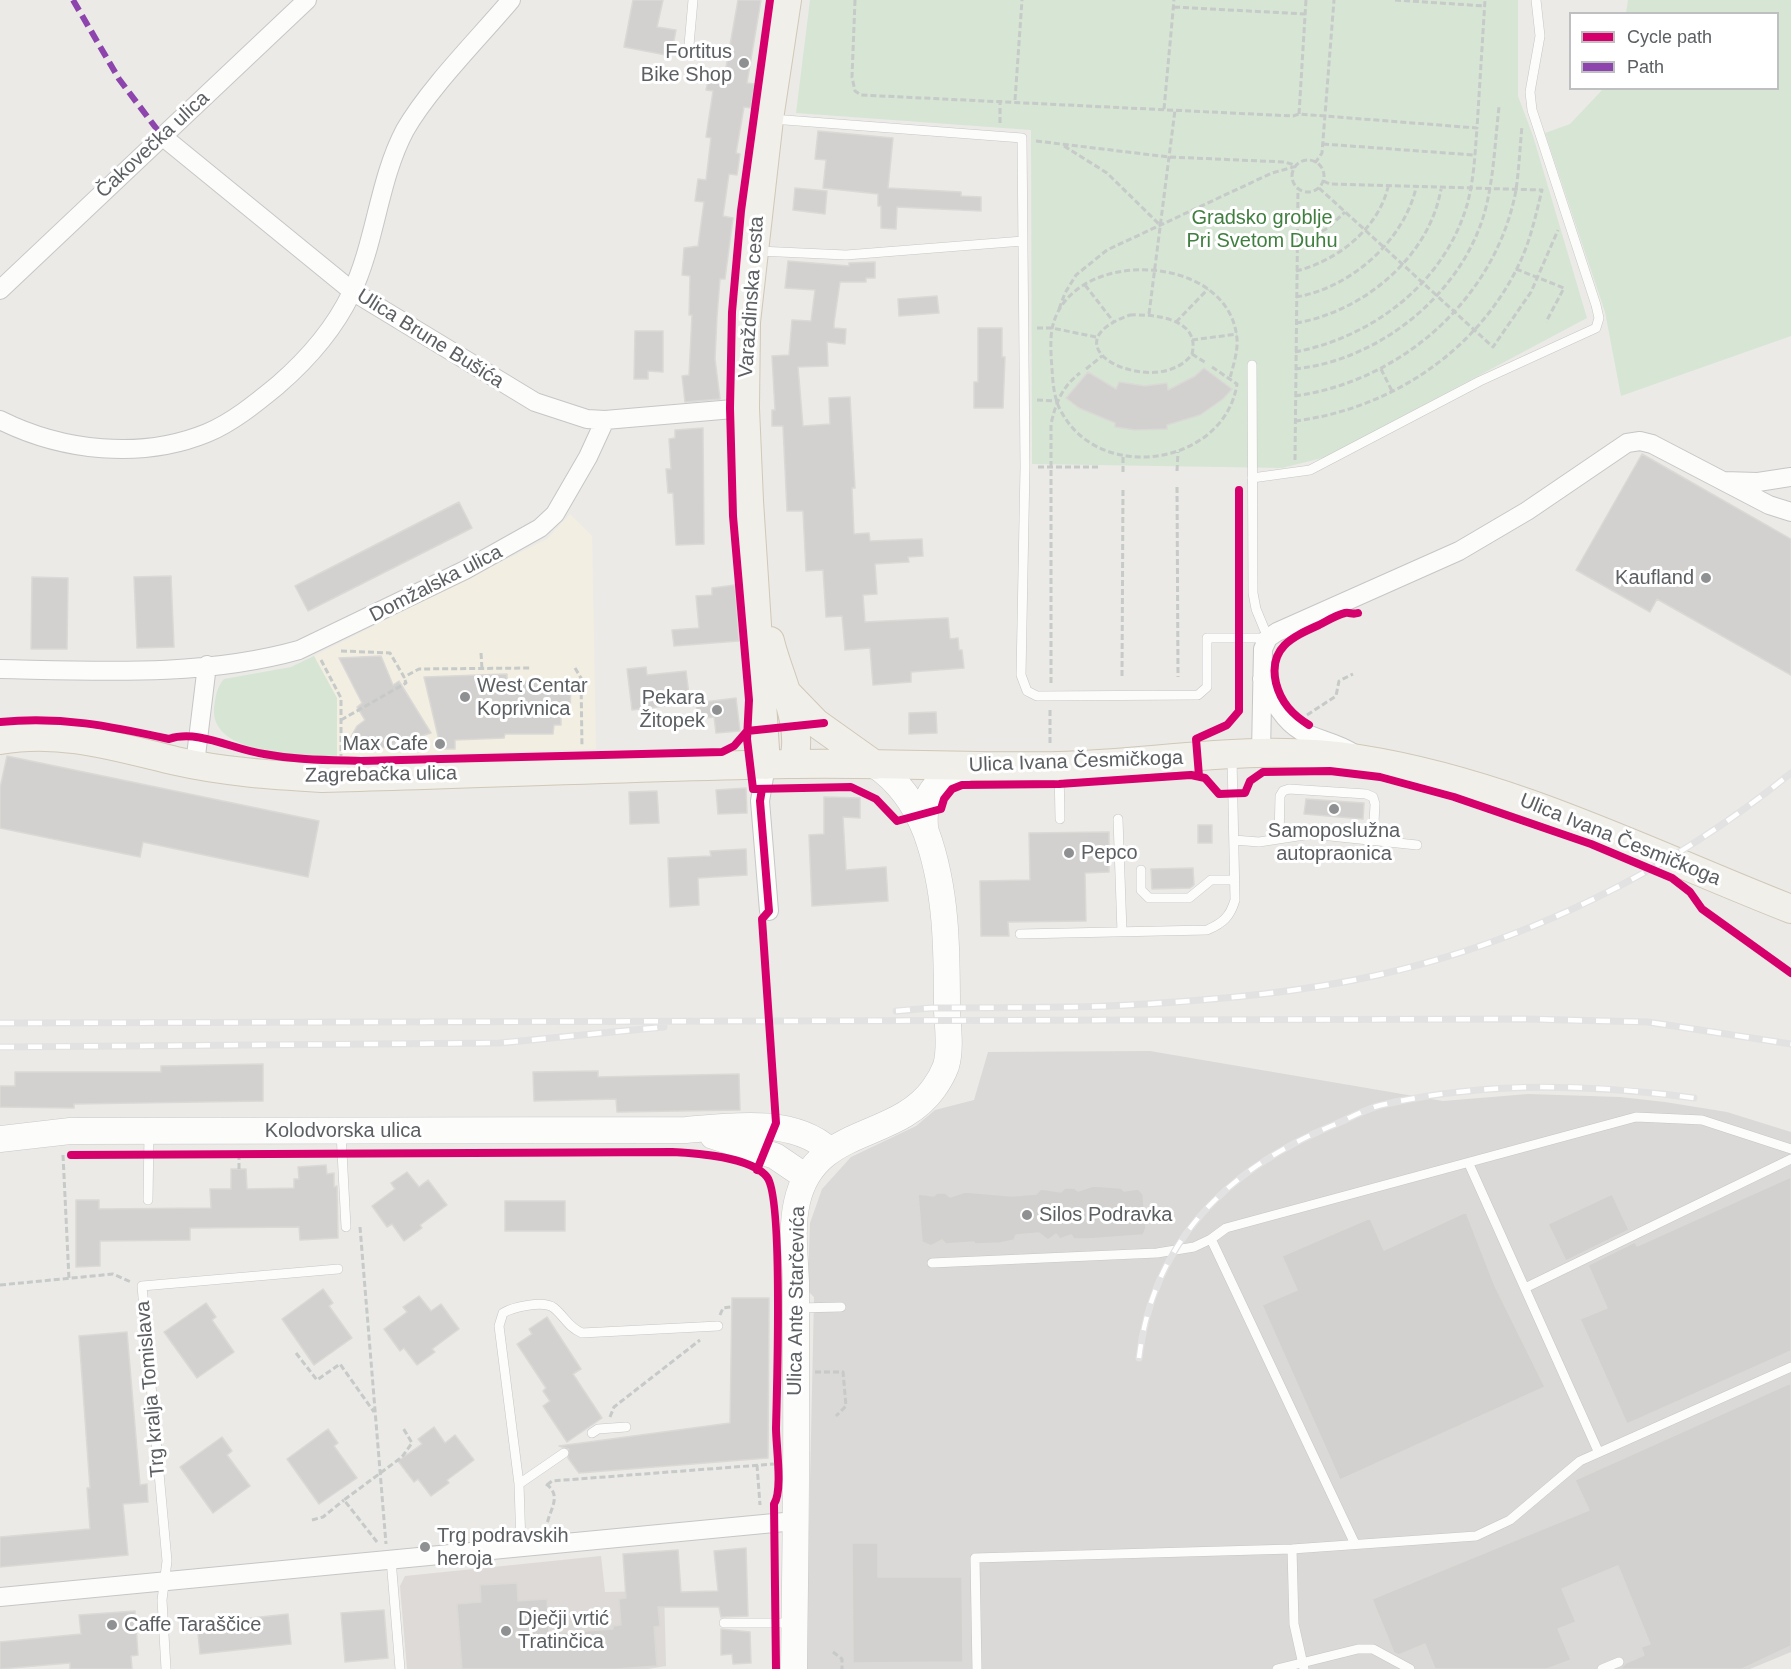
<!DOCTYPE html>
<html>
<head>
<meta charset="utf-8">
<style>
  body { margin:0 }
  #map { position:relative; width:1791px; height:1669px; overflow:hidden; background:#ebeae7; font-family:Arial,sans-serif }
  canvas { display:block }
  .legend { position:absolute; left:1569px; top:12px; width:210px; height:78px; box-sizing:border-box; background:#fff; border:2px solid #bebfc1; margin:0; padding:8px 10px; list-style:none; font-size:18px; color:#5c6063 }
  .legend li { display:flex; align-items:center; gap:12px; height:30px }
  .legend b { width:30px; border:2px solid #bebfc1 }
</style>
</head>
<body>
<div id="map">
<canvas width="1791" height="1669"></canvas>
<ul class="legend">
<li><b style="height:8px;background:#d6006c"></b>Cycle path</li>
<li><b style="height:8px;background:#8e44ad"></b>Path</li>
</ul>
</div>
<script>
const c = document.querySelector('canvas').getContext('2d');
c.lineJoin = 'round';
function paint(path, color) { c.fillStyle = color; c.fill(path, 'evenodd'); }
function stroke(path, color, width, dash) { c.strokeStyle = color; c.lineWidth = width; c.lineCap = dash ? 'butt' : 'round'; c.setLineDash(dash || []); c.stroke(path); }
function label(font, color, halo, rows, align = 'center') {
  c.font = font + ' Arial,sans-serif'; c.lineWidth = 6; c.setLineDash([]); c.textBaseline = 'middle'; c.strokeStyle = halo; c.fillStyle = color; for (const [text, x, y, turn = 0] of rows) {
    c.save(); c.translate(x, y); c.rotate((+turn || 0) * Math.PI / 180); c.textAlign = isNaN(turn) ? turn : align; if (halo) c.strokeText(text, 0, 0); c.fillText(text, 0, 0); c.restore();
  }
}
paint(new Path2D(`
  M570,514l22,22 4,213 -259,8v-59l-23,-42 233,-117z`), '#f3eee2');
paint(new Path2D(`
  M1150,1051l293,50 85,-7 92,3 45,5 62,10 64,20v520l-41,17h-944l8,-372 -5,-5 -1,-15 2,-54 12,-34 29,-32 65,-31 19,-16 39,-10 14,-48z`), '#dbd9d7');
paint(new Path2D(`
  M601,1556l4,36 59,-1 2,75 -18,3h-241l-7,-83 5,-10z`), '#dddad7');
paint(new Path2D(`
  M810,0h708v96l15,40 54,182 -261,139 -44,11 -250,-4 -1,-334 -235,-17z
  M1628,0h163v336l-170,60 -16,-84 -60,-179 25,-9 33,-35 175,-1v-74l-152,-1z
  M314,656l23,42v59c-34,-2 -127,-1 -123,-49 2,-12 2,-20 10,-29l67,-12z`), '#d7e5d4');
const building = new Path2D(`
  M633,0h30l-6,27 19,3 -5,26 -47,-9z
  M738,0h23l-14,83 8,1 -4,24 -7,-1 -8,46 4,1 -3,21 -8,-1 -6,42 10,2 -8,61h-5l-3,37 -2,43 5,40 -35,3 -3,-26 7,-1 3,-60h-3l1,-39 -8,-1 2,-27 14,-2 6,-44 -9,-1 3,-22 8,1 5,-42 -5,-1 7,-46 -7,-1 3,-13 15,2z
  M818,131l75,7 -5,50 73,4v4l20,1v14l-84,-4 -1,22 -15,-1v-22h-3v-12l-55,-6 3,-28 -11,-1z
  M795,188l32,3 -2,23 -32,-4z
  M788,261l61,5v-3l26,-1v16h-9v4h-26l-6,41v5l12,1 -1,15 -18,-2 1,24 -30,1 5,59 27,-2 -1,-26 21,-1 5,91h-3l2,46 15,-1 1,8 52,-2 1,17 -15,1 1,5 -34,2 2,30 -14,1 2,27 83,-4 2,21 8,-1 1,12h3l2,18 -53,4v10l-38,3 -3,-37 -25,2 -3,-34 -16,1 -3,-47 -17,1 -3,-60h-16l-4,-85h-11v-16h3l-3,-54 17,-1 3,-35 19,1 4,-31 -30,-2z
  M937,296l2,17 -40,3 -1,-17z
  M978,328h24v29h3l-2,51h-29v-26h4z
  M635,331h28v41l-15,-1v8h-14z
  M1204,368l28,21 -9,10 -23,16 -33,10v4l-32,1 -20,-3v-4l-36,-15 -13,-10 22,-26 28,17 3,-7 26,4 22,-3 1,7 27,-14z
  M703,428l1,116 -28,1 -3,-52h-5l-2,-24h5l-2,-30 6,-1v-8z
  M1642,454l149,85v136l-134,-76 -7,13 -74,-42z
  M459,502l13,26 -164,83 -13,-25z
  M171,576l3,71 -37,1 -3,-71z
  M32,577l36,1 -1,71h-36z
  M735,585l4,56 -65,5 -2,-16 27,-2 -3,-32 16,-1v-7z
  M381,656l12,29 6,-4 32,52 -55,17 -5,-9 -27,8 13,-23 8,-6 -8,-13 5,-4 -23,-45z
  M646,667l1,8 39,-4 4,32 -58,7 -5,-41z
  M507,674v7l64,1 -1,32 -9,1v10h-7l-1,9h-48l-1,4 -49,2v9h-14l-17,-72z
  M736,698l4,33 -24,2 -2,-16 -16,2 -2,-16z
  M936,712l1,21 -28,1v-21z
  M7,756l312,65 -11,56 -165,-35 -3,15 -140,-29v-40z
  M746,788l1,25 -29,1 -2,-24z
  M657,791l2,32 -29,1 -1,-32z
  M824,797l36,1v20l-17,-1 3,53 40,-3 2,34 -76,5 -3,-71 15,-1z
  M1306,799l58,4 -1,16 -59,-5z
  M1198,825h14v18h-14z
  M1109,832v40l-24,1 1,48 -78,1 1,14h-28l-1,-55 50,-1 -1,-47z
  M746,849l1,26 -49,3 1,27 -29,2 -2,-49 43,-2 -1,-5z
  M1193,868l1,17 -4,3 -38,1 -1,-20z
  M263,1064v37l-189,3v4l-74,-1v-21h15v-14h146v-6z
  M598,1071v6l141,-3 1,36 -123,2 -1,-13 -82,2 -1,-29z
  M326,1165l1,9 7,-1v14l3,-1 1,52 -38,2 -1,-13 -109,1v12l-90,1v25l-24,1v-67h23v9l112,-1 -1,-19h21v-20h15l1,20 47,-1v-9h5l-1,-12z
  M407,1172l12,15 9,-7 19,25 -27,20 2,3 -18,13 -12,-17 -5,3 -15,-21 23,-17 -4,-6z
  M1791,1177v174l-164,73 -47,-105 27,-11 -19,-43 47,-23 2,4z
  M1093,1186l28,2 3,3 14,-2 5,5 3,34 -3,7 -55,4h-14l-3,-4 -11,4 -4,-5 -8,6 -9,-7 -23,2 -2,5 -14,3 -25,1 -1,-2 -28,2 -4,-4 -11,6 -9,-4 -4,-48 16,2 3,-3h8l5,4 15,-5 47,4 24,-2 5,-5 20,3 4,-4h9l4,3z
  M1612,1194l17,36 -63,31 -18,-37z
  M505,1201h60v30h-60z
  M1466,1212l29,74 50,101 -205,93 -78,-175 35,-15 -15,-34 88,-38 14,32z
  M323,1289l10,14 -4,3 23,32 -38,27 -32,-46z
  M419,1296l12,15 10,-7 18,25 -27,20 3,3 -18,13 -13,-17 -4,3 -16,-22 23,-17 -4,-5z
  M732,1298h37l-1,160 -189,15 -11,-15 1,-9 -10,-3 171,-23z
  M206,1303l10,14 -4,3 22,32 -37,26 -33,-46z
  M547,1317l34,52 -8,5 29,44 -35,24 -24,-36 7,-5 -7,-10 3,-3 -29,-44 15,-10 -3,-5z
  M127,1332l13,153 7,-1 1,18 -25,2 5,51 -128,12v-30l90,-8 -3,-41h3l-11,-152z
  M1791,1383v263l-49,23h-122l6,-6 18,-8 -3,-8 9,-3 -32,-78 -56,23 14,33 -18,7 13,31 -24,9h-112l-10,-25 -26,11 -5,-2 -22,-54 217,-89 -14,-30z
  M434,1427l11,16 10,-8 19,25 -27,20 2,3 -18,13 -13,-17 -4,3 -16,-21 24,-17 -4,-5z
  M328,1429l10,14 -4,3 23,32 -38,26 -32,-45z
  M222,1437l10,14 -5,4 23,31 -37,27 -33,-46z
  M852,1543h26v34h84l1,85 -110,1z
  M746,1548l2,68 -27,1 -2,-10h-61l2,19 -6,1 3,39 -41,3h-154l-5,-65 24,-2 -1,-17 37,-2 1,18 29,-2 2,35 64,-5v-3l8,-1 -2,-26 7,-1 -3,-44 55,-4 3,42 37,-1 -4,-40z
  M384,1610l4,48 -43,4 -4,-49z
  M135,1611l3,44 -7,1 1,13h-62v-6l-70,6v-27l81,-8 -2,-19z
  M288,1614l3,30 -91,10 -3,-30z
  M721,1629l29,3 1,31 -18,1 -1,-10 -11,1z`);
paint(building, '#d2d1cf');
stroke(building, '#dad9d6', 1.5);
const service = new Path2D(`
  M689,45l4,-45
  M772,119l250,19 3,329 -4,208 6,16 10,5 161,-1 9,-8v-49h61l-12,-29 -3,-16 -1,-228
  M758,251l88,4 177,-14
  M1252,478l58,-8 170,-89 116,-53 3,-10 -3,-13 -64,-195 -2,-18 10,-56 -4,-36
  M1059,768l1,51
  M1118,819l4,113
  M1279,839l1,-43 3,-5 6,-2 77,5 7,3 2,7 -2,37
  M1234,840l25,2 52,-8 106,11
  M1141,870v20l8,8h40l22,-18h23
  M1020,934l187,-4c16,-7 23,-13 28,-30l-3,-143
  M341,1133l5,94
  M1469,1164l129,287
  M148,1200l1,-67
  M932,1263l225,-10 37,-6 17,-8
  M1525,1288l266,-129
  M798,1308l43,-1
  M592,1433l6,-4 28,-2
  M519,1484l45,-31
  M1355,1544l-144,-305 15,-11 410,-111 66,3 89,29
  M521,1545l-2,-61 -20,-158 4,-13c10,-6 41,-13 51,-5 11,9 14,19 28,25l136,-7
  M1292,1549l2,75 10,45
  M391,1559l9,110
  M724,1623h70
  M166,1669l-4,-69 5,-39 -25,-275 196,-17
  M977,1669l-2,-111 317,-9 184,-13 34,-16 70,-59 211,-94
  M1277,1669l81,-20h15l37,20
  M1602,1669l17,-7`);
const minor = new Path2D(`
  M162,136l190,155 183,111 52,17 18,1 140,-12
  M0,290l307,-290
  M0,420c62,31 141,40 207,13 26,-11 49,-30 71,-48 30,-26 56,-56 73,-91 25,-52 27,-113 54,-164 24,-42 74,-92 106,-130
  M1791,477l-33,5 -35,-1 46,24 22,7
  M0,669c99,2 203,8 299,-19l166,-80 75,-42 15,-14 33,-57 17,-37
  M1262,679c10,19 20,41 39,52 17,9 35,11 52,22
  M1261,753l2,-104 5,-11 9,-6 182,-81 68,-40 100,-68 13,-2 12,3 71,37
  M195,764l12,-99
  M766,765l-6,36 9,110
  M0,1597l795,-76`);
const secondary = new Path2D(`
  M925,827c-3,-38 13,-47 46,-61
  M713,1136l62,20 31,21
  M0,1139l70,-8 616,-1c45,-4 107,-13 143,20
  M794,1669c1,-99 3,-198 2,-297 0,-30 0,-60 0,-90 -1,-27 -5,-54 1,-80 17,-77 99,-60 137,-114 5,-7 9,-14 12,-22 5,-17 2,-38 1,-55 0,-60 0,-122 -21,-179 -11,-28 -26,-50 -51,-67`);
const primary = new Path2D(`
  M770,641c8,35 37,89 22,123
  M787,693l29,30 59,42
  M0,740c61,-11 117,7 176,21 48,11 97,14 146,17 155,-4 310,-11 466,-14 90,-2 180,4 271,2 100,-3 200,-23 300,-7 153,24 289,94 432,150
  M766,765l-17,-264 -4,-93 1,-86 23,-203 18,-119`);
stroke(service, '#c6c6c6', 10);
stroke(minor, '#c6c6c6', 20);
stroke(secondary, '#c8c8c8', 27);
stroke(primary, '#d0c8b8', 30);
stroke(new Path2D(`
  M855,0l-3,77 3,14 6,4 432,21 6,-2 178,14 8,-128
  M1395,0l90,6
  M1174,7l131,7
  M1015,100l7,-100
  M1164,109l10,-109
  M1299,114l7,-114
  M1000,123v-23
  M1036,141l133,16 116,5 12,4
  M1323,144l151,11
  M1064,146l43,27 53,52
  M1292 176a16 16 0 1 1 32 0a16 16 0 1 1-32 0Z
  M1315,163l7,-10 12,-153
  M1319,188l174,159 38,-55 27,-62
  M1298,244l30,-16 17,-16
  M1516,269l48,19 -18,34
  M1296,271c41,-10 82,-42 92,-84
  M1085,285l28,36
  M1296,297c54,-9 107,-55 120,-109
  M1059,309l6,-16 11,-18 31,-25 165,-77 25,-7
  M1149,314l26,-204
  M1130,315c23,-1 71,3 62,39 -33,47 -153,-7 -62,-39z
  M1176,322l32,-33
  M1296,323c66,-11 133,-65 145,-134
  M1037,328h15l44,9
  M1192,340l45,-6
  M1295,352c78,-15 149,-69 172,-147 7,-25 8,-52 10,-77
  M1192,354l14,9
  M1212,367l25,17c-12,80 -135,101 -175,29 -8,-13 -9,-29 -10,-44 -1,-13 -2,-28 0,-40 16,-83 178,-78 185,10 1,13 -4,27 -7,39
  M1086,369l16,-13
  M1295,369c85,-9 167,-75 190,-158 9,-34 10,-70 14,-104
  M1381,369l11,22
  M1295,396c107,-15 201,-98 221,-206 3,-21 4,-43 6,-64
  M1037,400l19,1
  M1295,421c96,-12 185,-71 226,-161 10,-22 15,-46 21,-70l-212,-6 -7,-3
  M1295,460l3,-271
  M1038,467h60
  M1177,471l1,-19
  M1123,472v-17
  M1177,487l1,190
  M341,651l49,2 14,24 15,-8 111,-1
  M481,653l1,16
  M321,660l20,38v58
  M575,668l6,10 1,69
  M1122,676l1,-189
  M1051,683v-259c5,-22 11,-37 29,-51
  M1307,715l29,-19 3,-15 14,-7
  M341,720l65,-37 -2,-6
  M1050,743v-35
  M239,1154v15
  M63,1155l6,124
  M360,1227l26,317
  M0,1285l113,-11 18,8
  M720,1315l3,-7 8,-1
  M296,1353l21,27 23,-16 34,48
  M815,1372h28l3,34 -10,10
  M610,1417l4,-10 86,-67
  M757,1465l3,40
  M546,1484c17,12 3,26 1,41
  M547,1485l5,-4 222,-17
  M312,1520l11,-3 21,-17
  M377,1542l-33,-42 58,-43 10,-14 -9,-15
  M833,1652l9,7v10`), '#c6cac8', 3, [6, 3]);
stroke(service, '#fcfcfb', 9);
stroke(minor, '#fcfcfb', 18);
stroke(secondary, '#fcfcfb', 26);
stroke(primary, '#f1efe9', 28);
const rail = new Path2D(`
  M896,1011l35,-3c71,-1 144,1 215,-4 77,-5 157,-12 232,-29 151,-34 294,-105 413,-202
  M0,1023l1526,-4 122,3 143,22
  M0,1047l500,-4 164,-16
  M1139,1358c14,-118 89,-190 197,-234 16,-7 33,-17 50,-20 102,-23 206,-20 308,-6`);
stroke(rail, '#e2e2e2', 7);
stroke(rail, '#fff', 4.5, [14]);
stroke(new Path2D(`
  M73,0l46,79 43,57`), '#8e44ad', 6, [12, 6]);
stroke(new Path2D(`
  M770,0l-29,211 -9,101 -2,96 3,108 16,184 -2,39 6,50 98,-2 25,12 21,22 44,-12 3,-10 8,-10 10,-4 97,-1 132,-9 14,3 14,16 26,-1 5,-12 13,-9 67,-1 50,6 74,20 137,47 81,34 18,14 12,17 89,64
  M0,722c61,-6 110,4 169,17 29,-10 65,11 95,15 32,6 65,6 97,7l361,-9 12,-6 13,-15 77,-8
  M1309,725c-16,-10 -28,-22 -33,-42 -8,-35 16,-46 43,-58 8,-4 17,-10 26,-12 5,-1 7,2 13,0
  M1199,776l-3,-37 31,-14 12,-14v-221
  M71,1155l601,-3c24,1 79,5 95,25 16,20 10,214 9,251 0,18 7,63 -2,76l2,165
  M757,1170l19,-47 -14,-204 7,-8 -9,-110 2,-12`), '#d6006c', 8);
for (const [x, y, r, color] of [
  [744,63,6,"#8e9091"],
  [1706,578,6,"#8e9091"],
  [465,697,6,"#8e9091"],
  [717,710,6,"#8e9091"],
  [440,744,6,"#8e9091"],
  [1334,809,6,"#8e9091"],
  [1069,853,6,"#8e9091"],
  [1027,1215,6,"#8e9091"],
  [425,1547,6,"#8e9091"],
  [112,1625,6,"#8e9091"],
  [506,1631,6,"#8e9091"]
]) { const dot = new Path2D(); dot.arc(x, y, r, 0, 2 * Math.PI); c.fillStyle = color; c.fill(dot); stroke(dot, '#fff', 2); }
label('20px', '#5c6063', '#fff', [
  ["Fortitus",732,52,"right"],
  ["Bike Shop",732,75,"right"],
  ["Kaufland",1694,578,"right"],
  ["West Centar",477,686],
  ["Koprivnica",477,709],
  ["Pekara",705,698,"right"],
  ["Žitopek",705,721,"right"],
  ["Max Cafe",428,744,"right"],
  ["Samoposlužna",1334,831,"center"],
  ["autopraonica",1334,854,"center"],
  ["Pepco",1081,853],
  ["Silos Podravka",1039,1215],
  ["Trg podravskih",437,1536],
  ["heroja",437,1559],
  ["Dječji vrtić",518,1619],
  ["Tratinčica",518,1642],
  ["Caffe Taraščice",124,1625]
], 'left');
label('20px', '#5c6063', '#fff', [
  ["Čakovečka ulica",153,145,-43],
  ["Varaždinska cesta",752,297,-86],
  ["Ulica Brune Bušića",430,339,32],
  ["Domžalska ulica",436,584,-27],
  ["Ulica Ivana Česmičkoga",1076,762,-2],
  ["Zagrebačka ulica",381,775,-1],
  ["Ulica Ivana Česmičkoga",1620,840,22],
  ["Kolodvorska ulica",343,1131],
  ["Ulica Ante Starčevića",797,1301,-89],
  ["Trg kralja Tomislava",151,1389,-95]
]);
label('20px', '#407f40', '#fff', [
  ["Gradsko groblje",1262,218],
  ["Pri Svetom Duhu",1262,241]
]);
</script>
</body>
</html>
